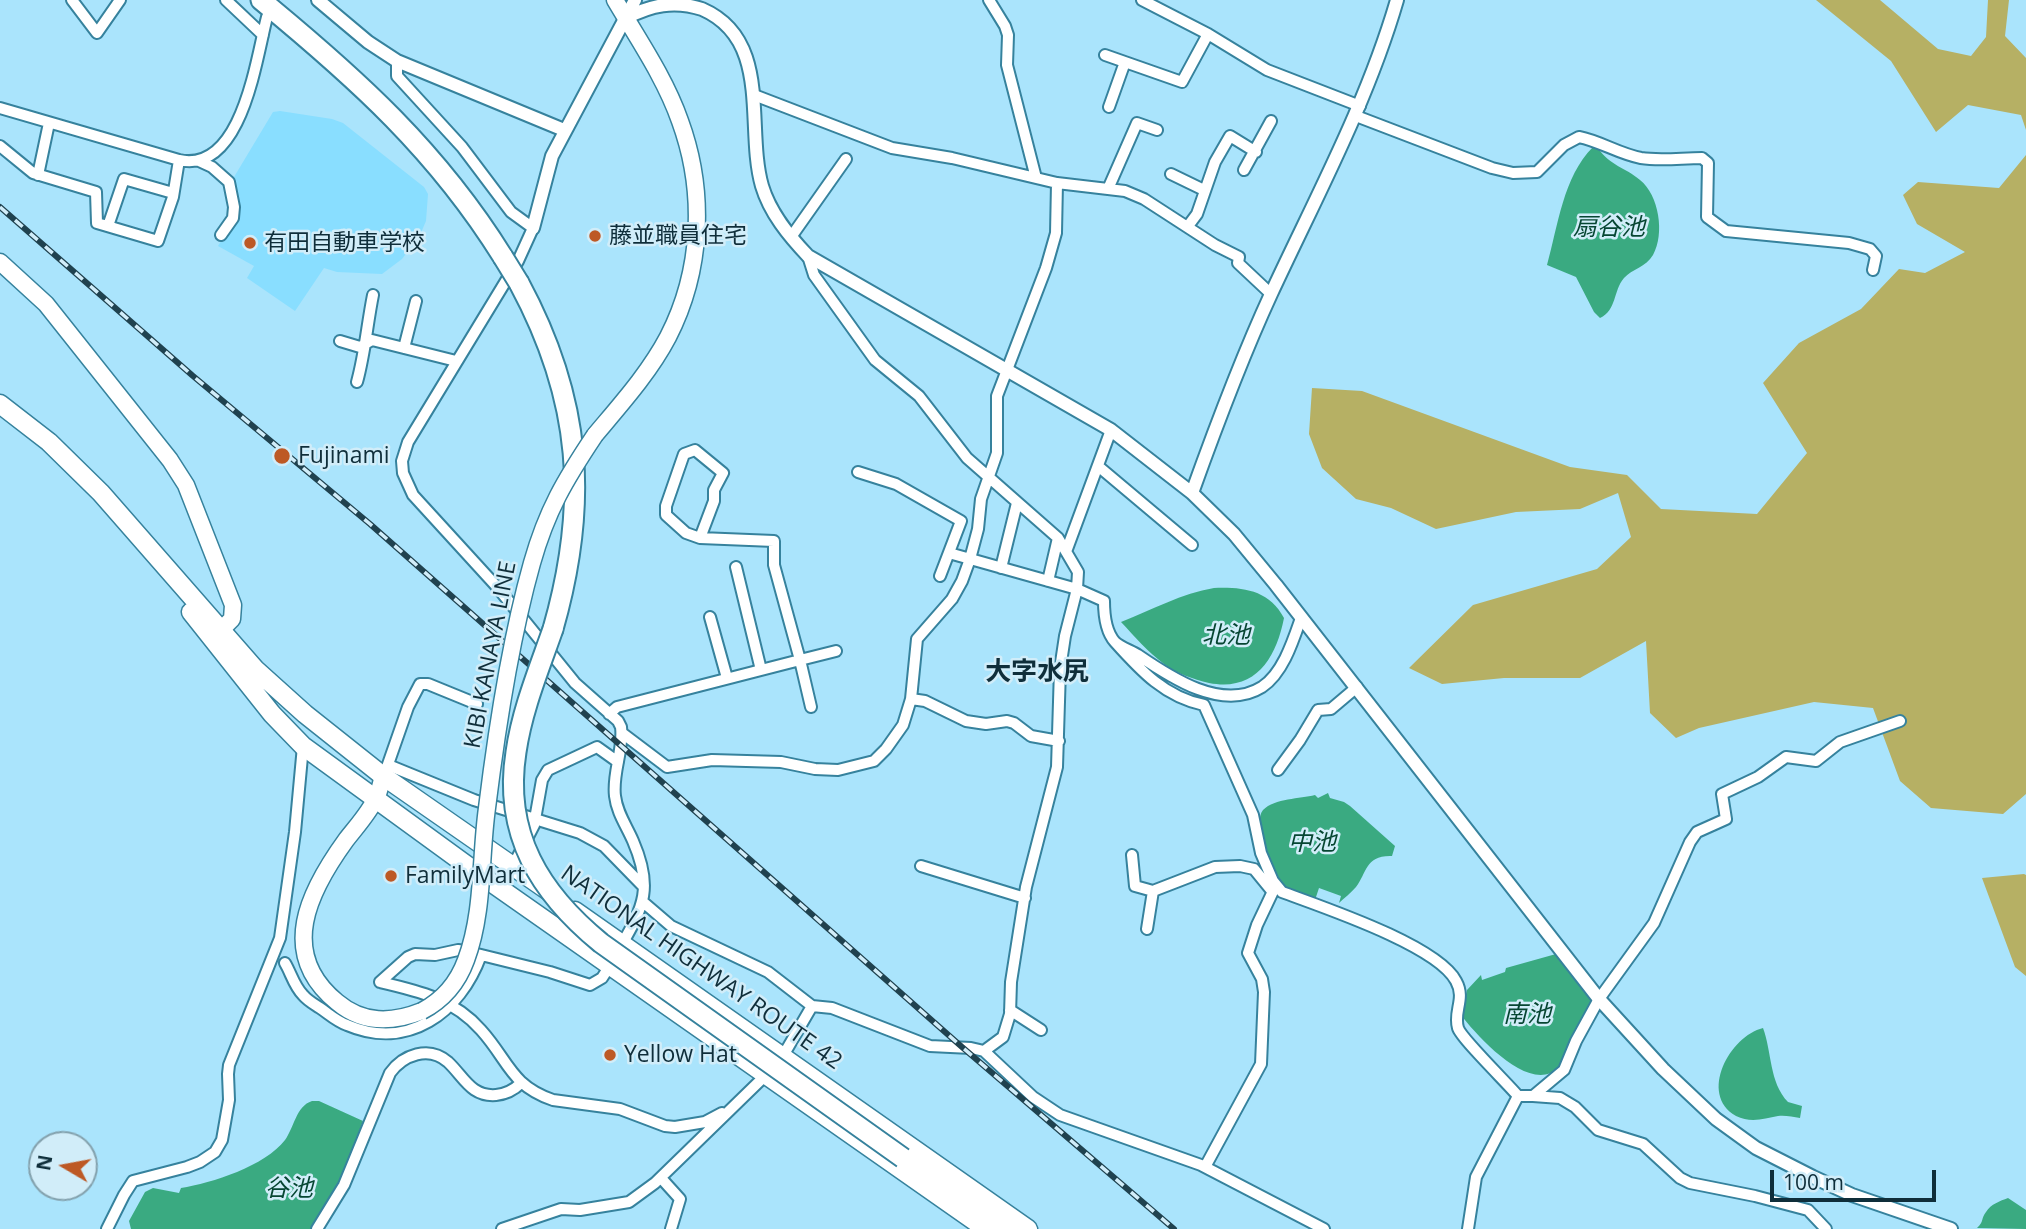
<!DOCTYPE html>
<html>
<head>
<meta charset="utf-8">
<style>
  body { margin:0 }
  #map { position:relative; width:2026px; height:1229px; overflow:hidden; background:#aae4fc; font-family:"Open Sans",sans-serif }
  canvas { display:block }
  .north { position:absolute; left:28px; top:1131px; width:70px; height:70px; box-sizing:border-box; background:#d1edf9; border:2px solid #83a1ad; border-radius:50%; rotate:280deg; font-size:19px; font-weight:700; line-height:28px; text-align:center; color:#0f2e3a }
  .north::after { content:''; display:block; margin:auto; width:24px; height:32px; background:#bd5925; clip-path:polygon(50% 0,100% 100%,50% 72%,0 100%) }
  .scale { position:absolute; left:1770px; top:1170px; width:166px; height:32px; box-sizing:border-box; border:4px solid #0f2e3a; border-top:0; padding-left:9px; font-size:21px; line-height:24px; white-space:nowrap; color:#0f2e3a; -webkit-text-stroke:5px #d1edf9; paint-order:stroke }
</style>
</head>
<body>
<div id="map">
<canvas width="2026" height="1229"></canvas>
<div class="north">N</div>
<div class="scale">100 m</div>
</div>
<script>
const c = document.querySelector('canvas').getContext('2d');
c.lineJoin = 'round';
function paint(path, color) { c.fillStyle = color; c.fill(path, 'evenodd'); }
function stroke(path, color, width, dash) { c.strokeStyle = color; c.lineWidth = width; c.lineCap = dash ? 'butt' : 'round'; c.setLineDash(dash || []); c.stroke(path); }
function label(font, color, halo, rows, align = 'center') {
  c.font = font + ' "Open Sans","Noto Sans JP",sans-serif'; c.lineWidth = 5; c.setLineDash([]); c.textBaseline = 'middle'; c.strokeStyle = halo; c.fillStyle = color; for (const [text, x, y, turn = 0] of rows) {
    c.save(); c.translate(x, y); c.rotate((+turn || 0) * Math.PI / 180); c.textAlign = isNaN(turn) ? turn : align; if (halo) c.strokeText(text, 0, 0); c.fillText(text, 0, 0); c.restore();
  }
}
paint(new Path2D(`
  M280,111l52,8 11,4 81,64 4,7 -2,27 -6,14 -18,24 -20,15 -45,-2 -13,-4 -29,43 -48,-33 7,-12 -36,-20 20,-32 -4,-37 39,-65z`), '#89deff');
paint(new Path2D(`
  M1816,0h64l58,49 33,7 15,-19 2,-37h21l-4,36 21,22v72l-5,-15 -53,-10 -32,27 -45,-71z
  M2026,155v639l-23,20 -72,-6 -31,-27 -27,-73 -59,-6 -115,26 -23,10 -26,-25 -4,-72 -66,37h-76l-62,6 -33,-16 64,-63 124,-36 34,-32 -13,-44 -38,16 -64,3 -80,17 -45,-21 -35,-9 -34,-31 -13,-34 3,-46 50,3 208,76 57,8 34,34 96,5 50,-61 -44,-70 36,-40 62,-34 38,-40 26,4 40,-21 -48,-28 -14,-29 15,-13 81,6z
  M2024,874l2,1v101l-11,-9 -33,-89z`), '#b6b064');
paint(new Path2D(`
  M1593,147l5,1c12,18 27,19 42,32 19,15 25,54 13,75 -7,12 -21,14 -29,23 -11,13 -7,32 -24,40l-6,-6 -18,-35 -29,-12c11,-39 16,-88 46,-118z
  M1214,588c29,-1 55,2 70,30 -8,41 -29,74 -75,65 -16,-4 -32,-9 -45,-19 -16,-12 -29,-27 -43,-42 31,-12 61,-29 93,-34z
  M1328,793l2,5 14,4 6,4 45,40 -3,10c-27,-1 -25,17 -36,31 -5,6 -12,11 -17,16l2,-7 -22,-8 -4,12c-12,-4 -26,-8 -34,-17 -10,-10 -29,-61 -18,-73 12,-12 37,-11 52,-15l3,3z
  M1556,954l37,46c-8,14 -18,29 -24,43 -4,9 -4,19 -11,25 -28,27 -81,-32 -97,-53l6,-25 14,-15 1,5 23,-8 1,-4z
  M1763,1028c9,24 6,54 25,74l14,4 -2,12c-7,-1 -15,-3 -22,-2 -14,3 -28,7 -42,0 -38,-22 -6,-80 27,-88z
  M312,1101h7l44,20 -22,59 -30,49h-180l-2,-8 16,-29 8,-4 26,5 2,-5c31,-5 84,-22 104,-48 9,-12 11,-34 27,-39z
  M2008,1198l18,12v19l-49,-1c7,-6 4,-10 9,-16 5,-8 14,-11 22,-14z`), '#3aaa81');
const minor = new Path2D(`
  M72,0l25,33 23,-33
  M226,0l37,35
  M989,0l16,26 3,9 -1,30 29,113
  M1142,0l66,34 59,36 93,36
  M1105,55l77,27 26,-48
  M397,61v15l65,71 49,65 22,16 -15,33 -110,181 -6,19 1,12 10,22 85,93 77,95 43,38 3,6c3,23 -9,46 -6,69 2,17 11,29 18,45 20,46 11,65 -12,105
  M754,95l138,53 60,10 105,25 68,8 19,8 71,46 24,12 -1,6 33,31
  M1109,107l16,-45
  M0,108l179,52c63,14 77,-101 88,-143
  M1356,116l136,52 21,5 24,-1 27,-27 15,-8c21,4 40,17 62,21 19,3 41,0 61,0l6,5 -1,54 19,14 123,12 21,6 6,7 -3,14
  M0,146l33,27 63,19 1,31 61,18 15,-44 6,-37
  M199,161l13,6 17,15 5,25 -1,11 -12,17
  M1244,170l27,-49
  M1171,174l33,16
  M38,175l11,-52
  M1108,189l29,-66 20,7
  M108,226l16,-47 49,14
  M1188,226l9,-12 18,-52 15,-26 26,16
  M791,237l55,-78
  M808,256l6,19 61,85 44,36 48,62 91,80 20,34 -1,17 -12,47 -5,33 -3,98 -31,120 -15,95 -1,32 -7,23 -19,14
  M340,341l20,6 12,-7 84,21
  M404,348l12,-47
  M357,382c8,-29 10,-57 16,-87
  M1098,466l94,79
  M858,472l38,12 65,37 -21,55
  M1067,549l44,-119
  M949,553l128,36 27,12c0,12 2,31 11,41 5,5 17,9 23,13 32,22 84,57 124,32 21,-14 31,-46 39,-69
  M736,567l25,103
  M1001,568l16,-65
  M1048,581l10,-43
  M710,617l17,61
  M1115,642c26,29 50,55 89,63l49,110 8,38 12,28 9,11c40,15 155,53 174,89 10,18 -3,30 2,47 3,10 50,56 60,68h15l31,-26 12,-29 23,-42 55,-76 36,-81 7,-10 29,-13 -4,-25 36,-17 28,-20 30,4 24,-19 60,-21
  M911,699l14,2 41,20 20,3 21,-3 7,2 17,13 28,5
  M811,707l-11,-47 36,-9
  M609,714l8,-7 183,-47 -26,-95v-24l-74,-3 -14,-5 -20,-18v-9l18,-52 11,-4 28,23 -9,17v11l-14,37
  M622,733l45,34 45,-7 69,2 34,7 23,1 36,-9 12,-12 17,-24 8,-26 6,-60 35,-40 10,-18 8,-22 8,-30 3,-30 16,-46v-57l49,-128 10,-35 1,-50
  M388,765l86,35 106,33 24,13 39,40
  M386,770l22,-63 12,-23h8l49,20
  M1278,770l22,-30 18,-30 13,-1 26,-22
  M1132,855l3,31 18,5 62,-24 25,-1 14,3 18,22
  M513,866l21,-41 8,-45 6,-10 49,-23 21,15
  M921,866l104,32
  M643,902l28,24 97,46 44,34 -32,55
  M1147,929l6,-38
  M285,963c6,10 9,23 18,32 5,6 11,9 17,13 9,6 16,13 27,17 61,26 113,-12 134,-70
  M380,982l28,-25 7,-3 20,1 23,-5 7,1 85,21 40,13 12,-7 11,-17
  M380,982c39,9 74,17 101,48 28,31 29,55 72,70l67,9 45,17 10,1 30,-5 17,-9
  M812,1006l20,2 98,38 41,2 13,3 49,46 27,18 141,50 123,64
  M1010,1010l31,20
  M1533,1096l27,2 15,9 23,23 45,14 37,34 10,5 65,13 53,14 18,19
  M1205,1167l56,-103 3,-72 -2,-13 -14,-26 9,-28 19,-40
  M661,1178l19,21 -9,30
  M107,1229l17,-34 9,-14 54,-14 13,-5 15,-10 7,-12 7,-40 -1,-26 1,-9 51,-127 15,-106 8,-86
  M317,1229l27,-44 46,-112c13,-18 39,-28 58,-11 16,15 23,35 48,33 10,-1 18,-5 25,-12
  M502,1229l59,-20 19,1 49,-8 26,-19 114,-111
  M1468,1229l8,-52 42,-81`);
const tertiary = new Path2D(`
  M318,0l50,42 29,19 167,69
  M626,18c25,-13 48,-18 76,-9 71,31 43,118 60,177 8,27 27,50 46,70l303,174 81,63 42,41 42,51 323,414 64,70 53,50 40,29 57,29 39,18 99,34
  M533,228l19,-72 83,-156
  M1192,493c24,-67 49,-134 79,-199 45,-97 96,-191 126,-294`);
const primary = new Path2D(`
  M0,262l46,42 124,156 16,25 47,120 -1,14 -19,19
  M595,435c26,-31 54,-62 73,-98 34,-66 38,-145 12,-216 -15,-43 -42,-82 -65,-121
  M383,776c-2,6 -3,14 -6,20 -7,16 -21,31 -31,44 -37,51 -69,113 -9,162 26,22 55,21 85,9`);
const trunk = new Path2D(`
  M0,404l49,38 52,51 154,176 50,45 78,62 167,116
  M191,612l81,102 31,32 162,118 521,365
  M575,911l453,318`);
const motorway = new Path2D(`
  M261,0c96,79 176,151 242,257
  M519,283c63,117 70,220 34,346
  M903,1158l103,71`);
stroke(minor, '#36829d', 14);
stroke(tertiary, '#36829d', 16);
stroke(primary, '#36829d', 19);
stroke(trunk, '#36829d', 21);
stroke(motorway, '#36829d', 23);
stroke(minor, '#fff', 10);
stroke(tertiary, '#fff', 12);
stroke(primary, '#fff', 16);
stroke(trunk, '#fff', 18);
stroke(motorway, '#fff', 19);
const rail = new Path2D(`
  M0,207l193,169 177,148 592,523 212,182`);
stroke(rail, '#20424f', 6);
stroke(rail, '#d1edf9', 3.5, [10]);
const primaryBridge = new Path2D(`
  M422,1011c21,-11 36,-29 44,-51 18,-48 14,-102 21,-152 10,-81 23,-167 45,-245 15,-53 33,-83 63,-128`);
const motorwayBridge = new Path2D(`
  M503,257l16,26
  M553,629c-14,40 -31,81 -37,123 -13,82 24,141 85,191l302,215`);
stroke(primaryBridge, '#36829d', 19, []);
stroke(motorwayBridge, '#36829d', 23, []);
stroke(primaryBridge, '#fff', 16);
stroke(motorwayBridge, '#fff', 19);
for (const [x, y, r, color] of [
  [595,236,7,"#bd5925"],
  [250,243,7,"#bd5925"],
  [282,456,9,"#bd5925"],
  [391,876,7,"#bd5925"],
  [610,1055,7,"#bd5925"]
]) { const dot = new Path2D(); dot.arc(x, y, r, 0, 2 * Math.PI); c.fillStyle = color; c.fill(dot); stroke(dot, '#d1edf9', 2.5); }
label('23px', '#0f2e3a', '#d1edf9', [
  ["藤並職員住宅",609,236],
  ["有田自動車学校",264,243],
  ["Fujinami",298,456],
  ["FamilyMart",405,876],
  ["Yellow Hat",624,1055]
], 'left');
label('23px', '#0f2e3a', '#d1edf9', [
  ["KIBI KANAYA LINE",491,655,-79],
  ["NATIONAL HIGHWAY ROUTE 42",701,968,35]
]);
label('italic 24px', '#064632', '#d1edf9', [
  ["扇谷池",1609,228],
  ["北池",1226,636],
  ["中池",1312,843],
  ["南池",1527,1015],
  ["谷池",289,1189]
]);
label('bold 26px', '#0f2e3a', '#d1edf9', [
  ["大字水尻",1037,673]
]);
</script>
</body>
</html>
